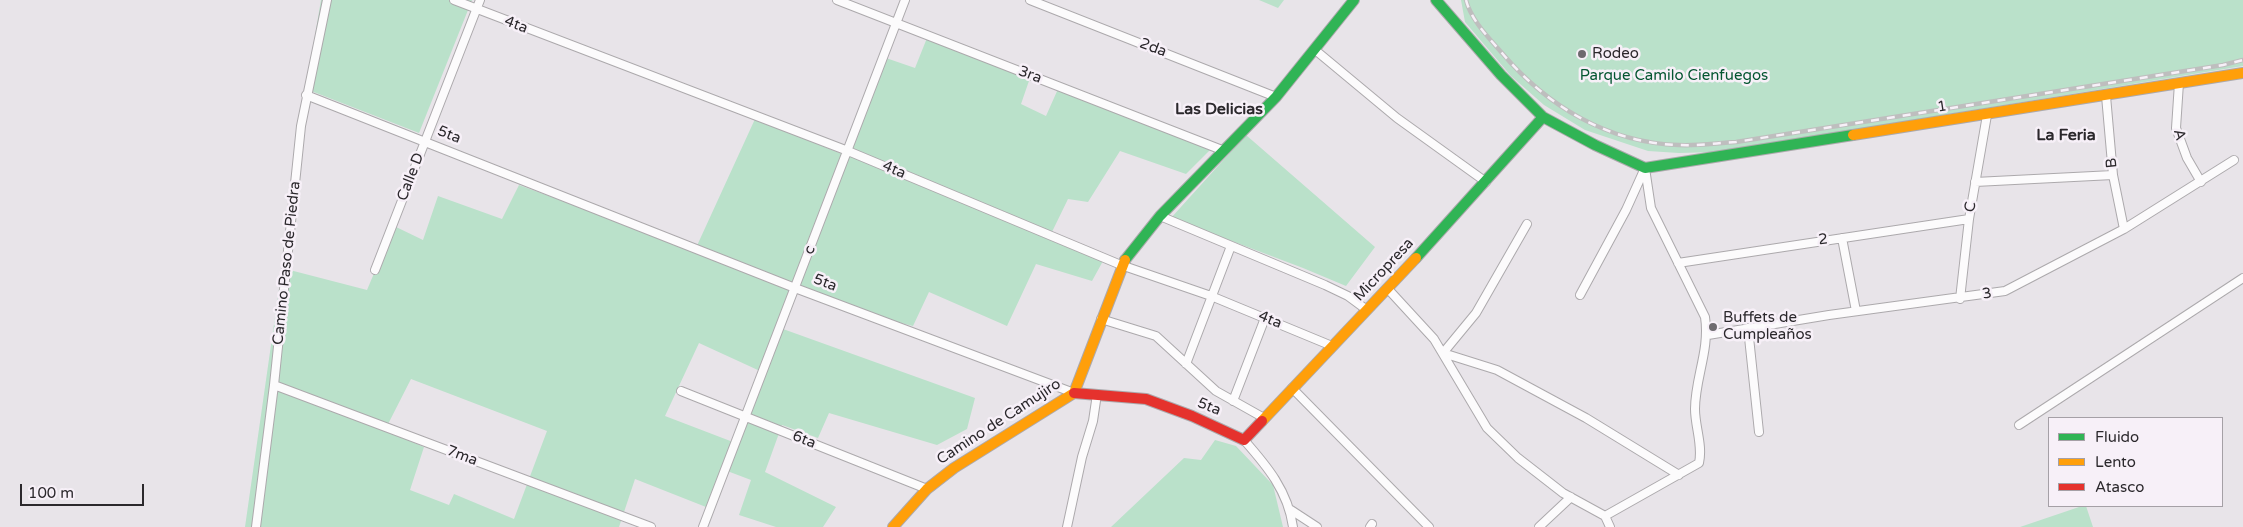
<!DOCTYPE html>
<html>
<head>
<meta charset="utf-8">
<style>
  body { margin:0 }
  #map { position:relative; width:2243px; height:527px; overflow:hidden; background:#e8e4e9; font-family:"Varela Round",sans-serif }
  canvas { display:block }
  .legend { position:absolute; left:2048px; top:417px; width:175px; height:90px; box-sizing:border-box; background:#f7f0f8; border:1px solid #a5a0a6; margin:0; padding:6px 9px; list-style:none; font-size:15px; color:#2b282c }
  .legend li { display:flex; align-items:center; gap:10px; height:25px }
  .legend b { width:25px; border:1px solid #a5a0a6 }
  .scale { position:absolute; left:20px; top:484px; width:124px; height:22px; box-sizing:border-box; border:2px solid #2b282c; border-top:0; padding-left:6px; font-size:15px; line-height:18px; white-space:nowrap; color:#2b282c; -webkit-text-stroke:4px #f7f0f8; paint-order:stroke }
</style>
</head>
<body>
<div id="map">
<canvas width="2243" height="527"></canvas>
<ul class="legend">
<li><b style="height:6px;background:#30b455"></b>Fluido</li>
<li><b style="height:6px;background:#ff9f0a"></b>Lento</li>
<li><b style="height:6px;background:#e5322d"></b>Atasco</li>
</ul>
<div class="scale">100 m</div>
</div>
<script>
const c = document.querySelector('canvas').getContext('2d');
c.lineJoin = 'round';
function paint(path, color) { c.fillStyle = color; c.fill(path, 'evenodd'); }
function stroke(path, color, width, dash) { c.strokeStyle = color; c.lineWidth = width; c.lineCap = dash ? 'butt' : 'round'; c.setLineDash(dash || []); c.stroke(path); }
function label(font, color, halo, rows, align = 'center') {
  c.font = font + ' "Varela Round",sans-serif'; c.lineWidth = 5; c.setLineDash([]); c.textBaseline = 'middle'; c.strokeStyle = halo; c.fillStyle = color; for (const [text, x, y, turn = 0] of rows) {
    c.save(); c.translate(x, y); c.rotate((+turn || 0) * Math.PI / 180); c.textAlign = isNaN(turn) ? turn : align; if (halo) c.strokeText(text, 0, 0); c.fillText(text, 0, 0); c.restore();
  }
}
paint(new Path2D(`
  M321,0h151l-53,133 -113,-44z
  M1259,0h25l-6,8z
  M1461,0h782v66l-527,86 -37,1 -31,-2 -63,-21 -41,-25 -33,-29 -46,-54z
  M927,38l103,40 -9,26 25,12 12,-27 153,60 -25,25 -66,-23 -32,51 -20,-3 -18,37 53,25 -11,20 -56,-17 -29,62 -78,-34 -16,34 -32,-8 -84,-33 -14,44 192,69 -8,31 -30,16 -108,-32 -11,25 -36,-13 -17,47 71,35 -13,20h-47l-37,-12 12,-35 -29,-11 -16,38 -71,-28 -16,48h-374l37,-259 85,22 27,-64 29,14 15,-44 64,23 17,-34 176,65 60,-131 92,37 39,-98 29,10zM699,343l61,28 -27,71 -68,-26zM411,379l136,52 -33,88 -60,-25 -5,11 -39,-15 14,-43 -39,-17z
  M1246,135l129,112 -29,39 -43,-18 -132,-50z
  M1215,440l21,6 37,39 10,42h-172l73,-69 17,2z
  M2082,506h4l7,21h-73z`), '#bae1ca');
const street = new Path2D(`
  M454,0l394,151 273,114 90,31 121,50
  M837,0l385,150
  M1030,0l246,97
  M1314,49l83,69 89,64
  M2179,83l-3,45 11,30 14,24
  M306,95l489,193 279,105
  M2106,96l7,79 11,54
  M1975,182l138,-7
  M1160,216l165,69 23,11 19,14
  M1527,224l-51,89 -33,40 54,17 89,48 93,57
  M1842,238l14,73
  M1678,263l291,-44
  M375,270l105,-270
  M1388,289l46,50 53,89 31,30 45,35 42,23 5,11
  M1580,295l46,-85 19,-42
  M1960,299l9,-80 18,-104
  M1101,319l55,17 60,55 48,27
  M1748,328l11,104
  M1708,335l121,-20 176,-24 119,-62 110,-69
  M1186,364l45,-118
  M274,385l377,142
  M1292,388l137,139
  M681,391l246,98
  M1233,401l32,-83
  M2019,425l224,-147
  M1244,440c23,26 44,51 49,87
  M1291,510l26,17
  M1605,516l94,-53c4,-18 -4,-36 -4,-54 0,-31 15,-59 10,-92l-54,-109 -6,-40
  M256,527l18,-142 27,-259 26,-126
  M703,527l202,-527
  M1067,527l15,-70 11,-36 4,-27
  M1370,527l2,-3
  M1539,527l32,-30`);
const fast = new Path2D(`
  M1436,0l65,75 42,42 52,28 50,23 208,-33
  M1416,258l127,-141
  M1125,260l35,-44 116,-119 78,-97`);
const slow = new Path2D(`
  M1853,135l390,-62
  M1262,421l154,-163
  M893,527l34,-38 27,-21 120,-75 51,-133`);
const jam = new Path2D(`
  M1074,393l72,6 46,17 52,24 18,-19`);
stroke(street, '#aca9ac', 10);
stroke(fast, '#aca9ac', 12);
stroke(slow, '#aca9ac', 12);
stroke(jam, '#aca9ac', 12);
stroke(street, '#fcfbfc', 8);
stroke(fast, '#30b455', 10);
stroke(slow, '#ff9f0a', 10);
stroke(jam, '#e5322d', 10);
const rail = new Path2D(`
  M1466,0c5,20 23,38 36,53 45,53 106,90 177,92 18,1 38,-2 57,-3l487,-77 20,-5`);
stroke(rail, '#bebebe', 4.5);
stroke(rail, '#f7f0f8', 2.5, [8]);
for (const [x, y, r, color] of [
  [1582,54,5,"#6d6a6e"],
  [1713,327,5,"#6d6a6e"]
]) { const dot = new Path2D(); dot.arc(x, y, r, 0, 2 * Math.PI); c.fillStyle = color; c.fill(dot); stroke(dot, '#f7f0f8', 2); }
label('15px', '#2b282c', '#f7f0f8', [
  ["4ta",516,25,21],
  ["2da",1153,48,21],
  ["3ra",1030,75,21],
  ["1",1942,107,-9],
  ["5ta",449,135,22],
  ["A",2179,135,75],
  ["B",2112,163,-95],
  ["4ta",894,170,23],
  ["Calle D",411,177,-69],
  ["C",1971,207,-81],
  ["2",1823,240,-8],
  ["c",810,250,-69],
  ["Camino Paso de Piedra",287,263,-84],
  ["Micropresa",1384,270,-47],
  ["5ta",825,283,21],
  ["3",1987,294,-9],
  ["4ta",1270,320,22],
  ["5ta",1209,407,22],
  ["Camino de Camujiro",999,422,-33],
  ["6ta",804,440,22],
  ["7ma",462,456,21]
]);
label('15px', '#2b282c', '#f7f0f8', [
  ["Rodeo",1592,54],
  ["Buffets de",1723,318],
  ["Cumpleaños",1723,335]
], 'left');
label('15px', '#045631', '#f7f0f8', [
  ["Parque Camilo Cienfuegos",1674,76]
]);
label('bold 16px', '#2b282c', '#f7f0f8', [
  ["Las Delicias",1219,110],
  ["La Feria",2066,136]
]);
</script>
</body>
</html>
